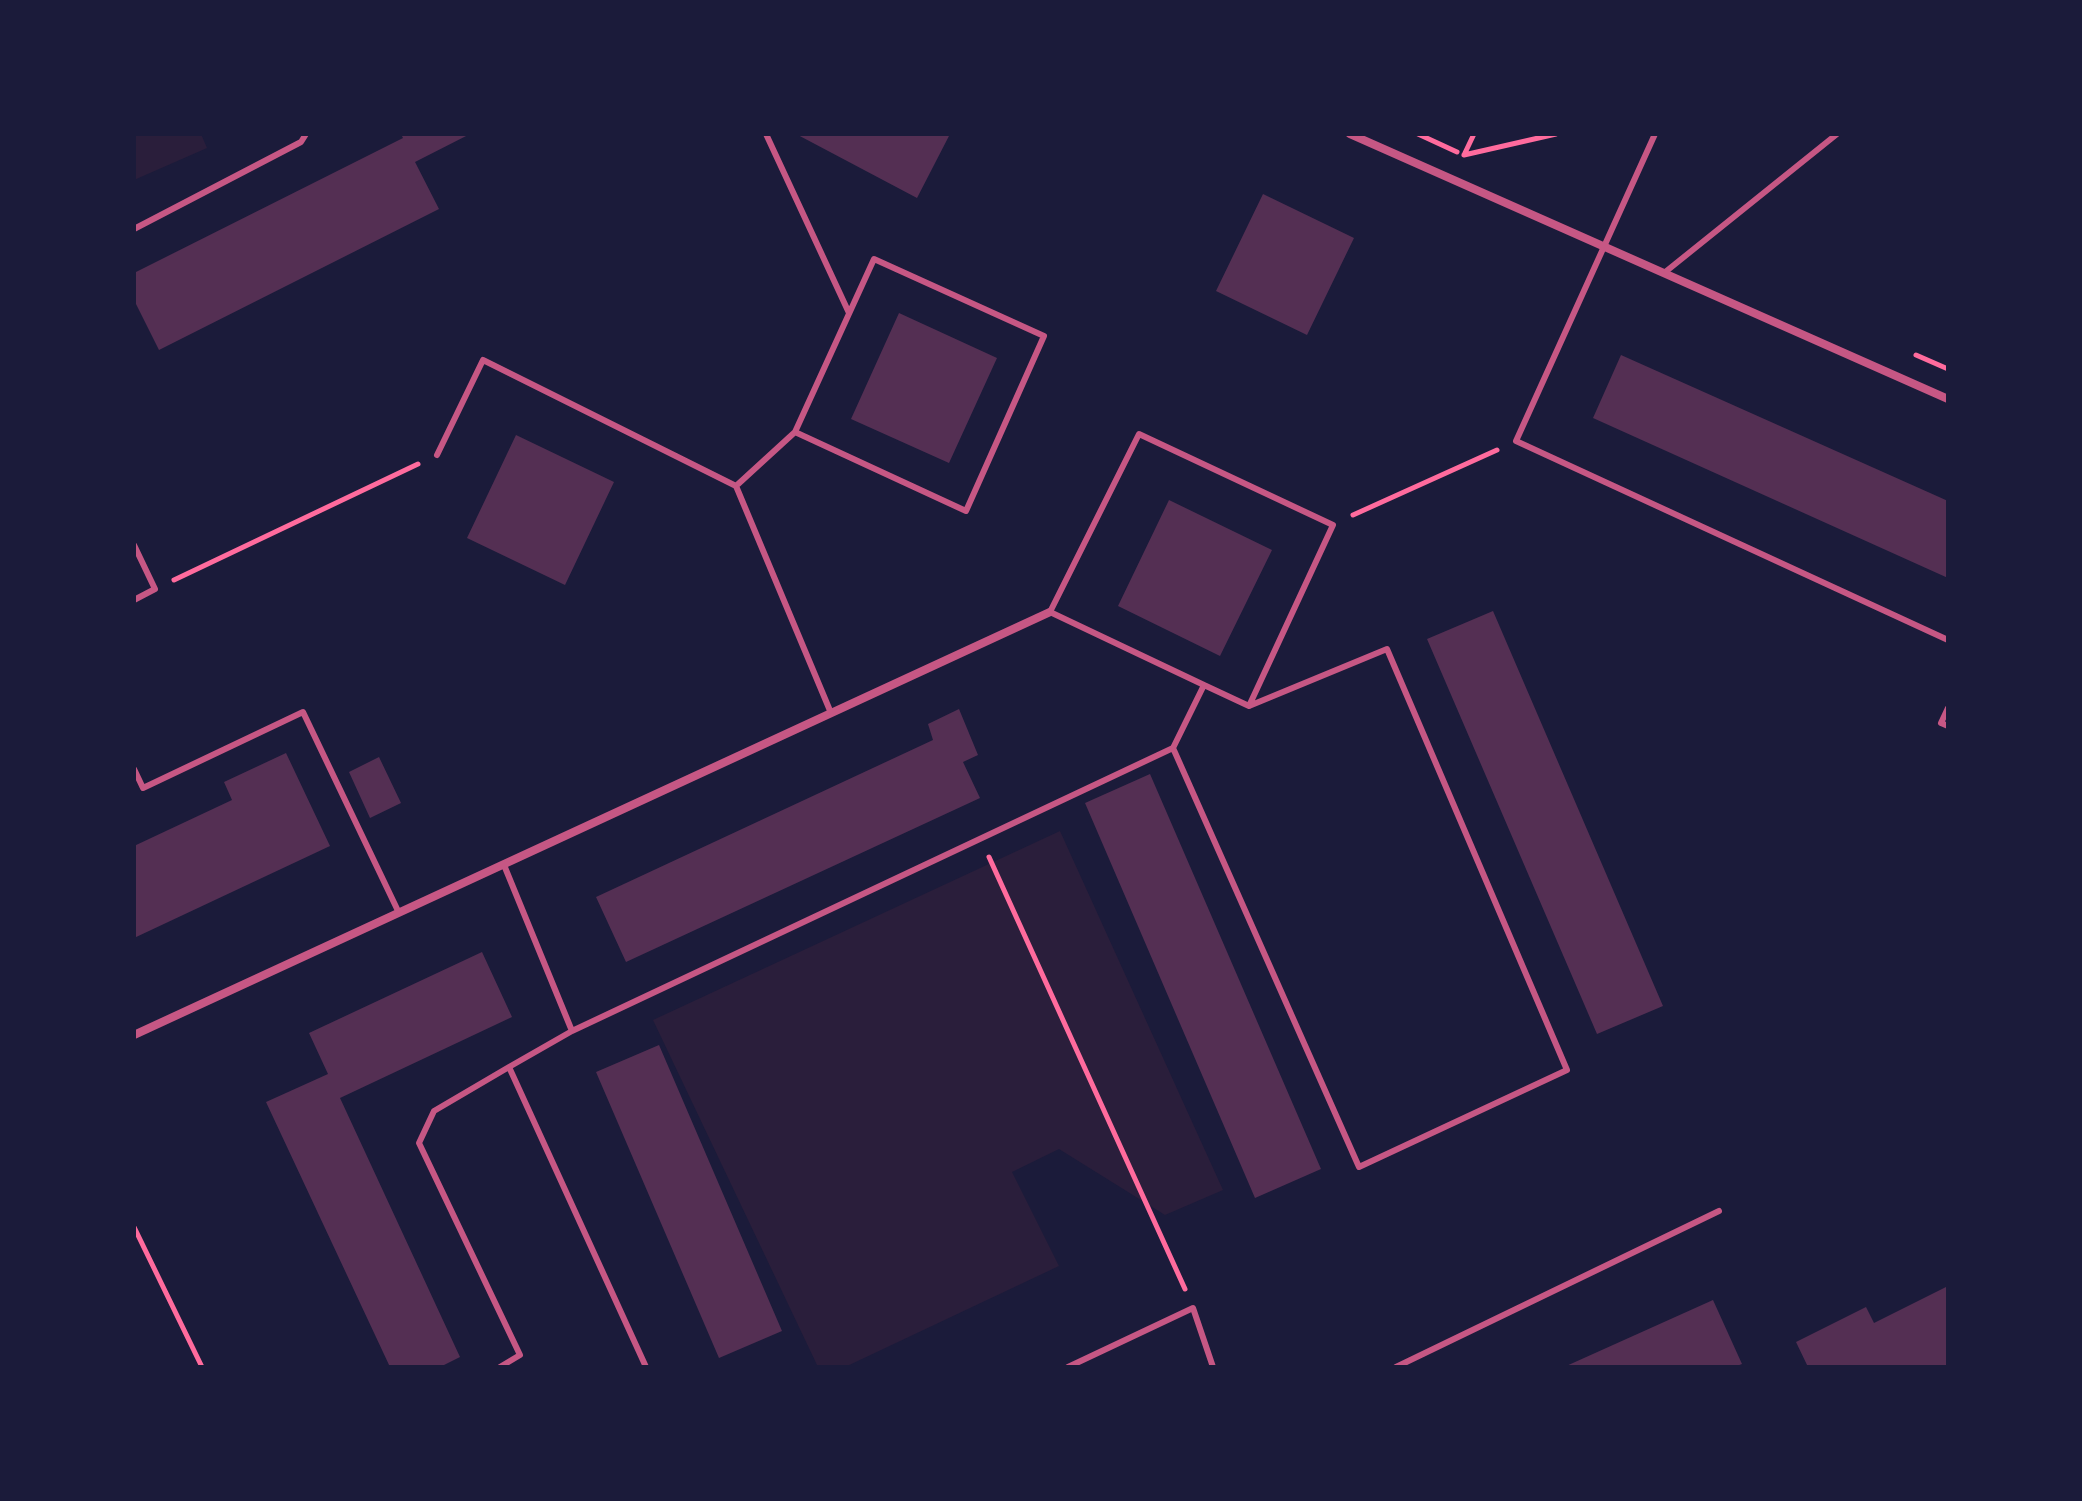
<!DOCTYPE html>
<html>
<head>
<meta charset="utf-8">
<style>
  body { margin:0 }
  #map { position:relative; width:2082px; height:1501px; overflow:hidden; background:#1b1b3a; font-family:"Golos Text",sans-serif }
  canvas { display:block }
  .frame { position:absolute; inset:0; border:136px solid #1b1b3a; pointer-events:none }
</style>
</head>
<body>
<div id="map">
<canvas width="2082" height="1501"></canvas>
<div class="frame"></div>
</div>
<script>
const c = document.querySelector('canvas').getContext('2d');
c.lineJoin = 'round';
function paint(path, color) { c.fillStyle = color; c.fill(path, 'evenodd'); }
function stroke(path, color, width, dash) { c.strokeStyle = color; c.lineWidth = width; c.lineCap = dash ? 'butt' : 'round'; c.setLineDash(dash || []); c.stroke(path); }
paint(new Path2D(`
  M134,134h67l6,14 -73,32z
  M1060,831l163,359 -58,25 -106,-66 -47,23 47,94 -214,101h-27l-165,-347z`), '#2a1e3b');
paint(new Path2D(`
  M401,134h69l-55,28 24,47 -280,141 -25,-50v-27l269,-135z
  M796,134h154l-33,64z
  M1263,194l91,44 -47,97 -91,-44z
  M899,313l98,45 -48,105 -98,-44z
  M1621,355l327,146v77l-355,-160z
  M516,435l98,47 -49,103 -98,-47z
  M1169,500l103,50 -52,106 -102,-50z
  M1493,611l170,395 -66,28 -170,-395z
  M959,709l19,46 -15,7 17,36 -354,164 -30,-65 337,-157 -5,-16z
  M286,753l44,93 -196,92v-92l98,-46 -8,-18z
  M379,757l22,46 -31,15 -21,-46z
  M1150,774l171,395 -66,29 -170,-395z
  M482,952l30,65 -172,81 120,259 -20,10h-50l-124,-265 62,-28 -19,-41z
  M659,1045l123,286 -63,27 -123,-286z
  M1948,1286v81h-140l-12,-25 70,-35 8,16z
  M1713,1300l29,64 -8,3h-170z`), '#542f53');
stroke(new Path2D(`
  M1418,134l39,18
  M1464,155l92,-21
  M1464,155l10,-21
  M1916,355l32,14
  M1353,515l144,-65
  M174,580l244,-116
  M989,857l196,432
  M134,1227l68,140`), '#ff6b9d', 5);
stroke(new Path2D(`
  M766,134l83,179
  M1655,134l-139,307 432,199
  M134,229l167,-87 5,-8
  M1664,273l173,-139
  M795,432l171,79 78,-175 -170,-77 -79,173 -59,54 95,227
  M437,455l46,-95 253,126
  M134,545l21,44 -21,11
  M1204,685l-154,-73 89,-178 194,91 -84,181
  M1948,708l-7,15 7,3
  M134,769l9,19 160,-76 96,201
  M504,865l68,166 -63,36 137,300
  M572,1031l601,-283 31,-63 45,21 138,-57 180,421 -208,97 -186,-419
  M500,1367l20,-12 -101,-212 15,-32 75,-44
  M1068,1367l125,-59 20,59
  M1396,1367l323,-156`), '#c65784', 6);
stroke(new Path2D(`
  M1350,134l598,265
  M134,1035l916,-423`), '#c65784', 8);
</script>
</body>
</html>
